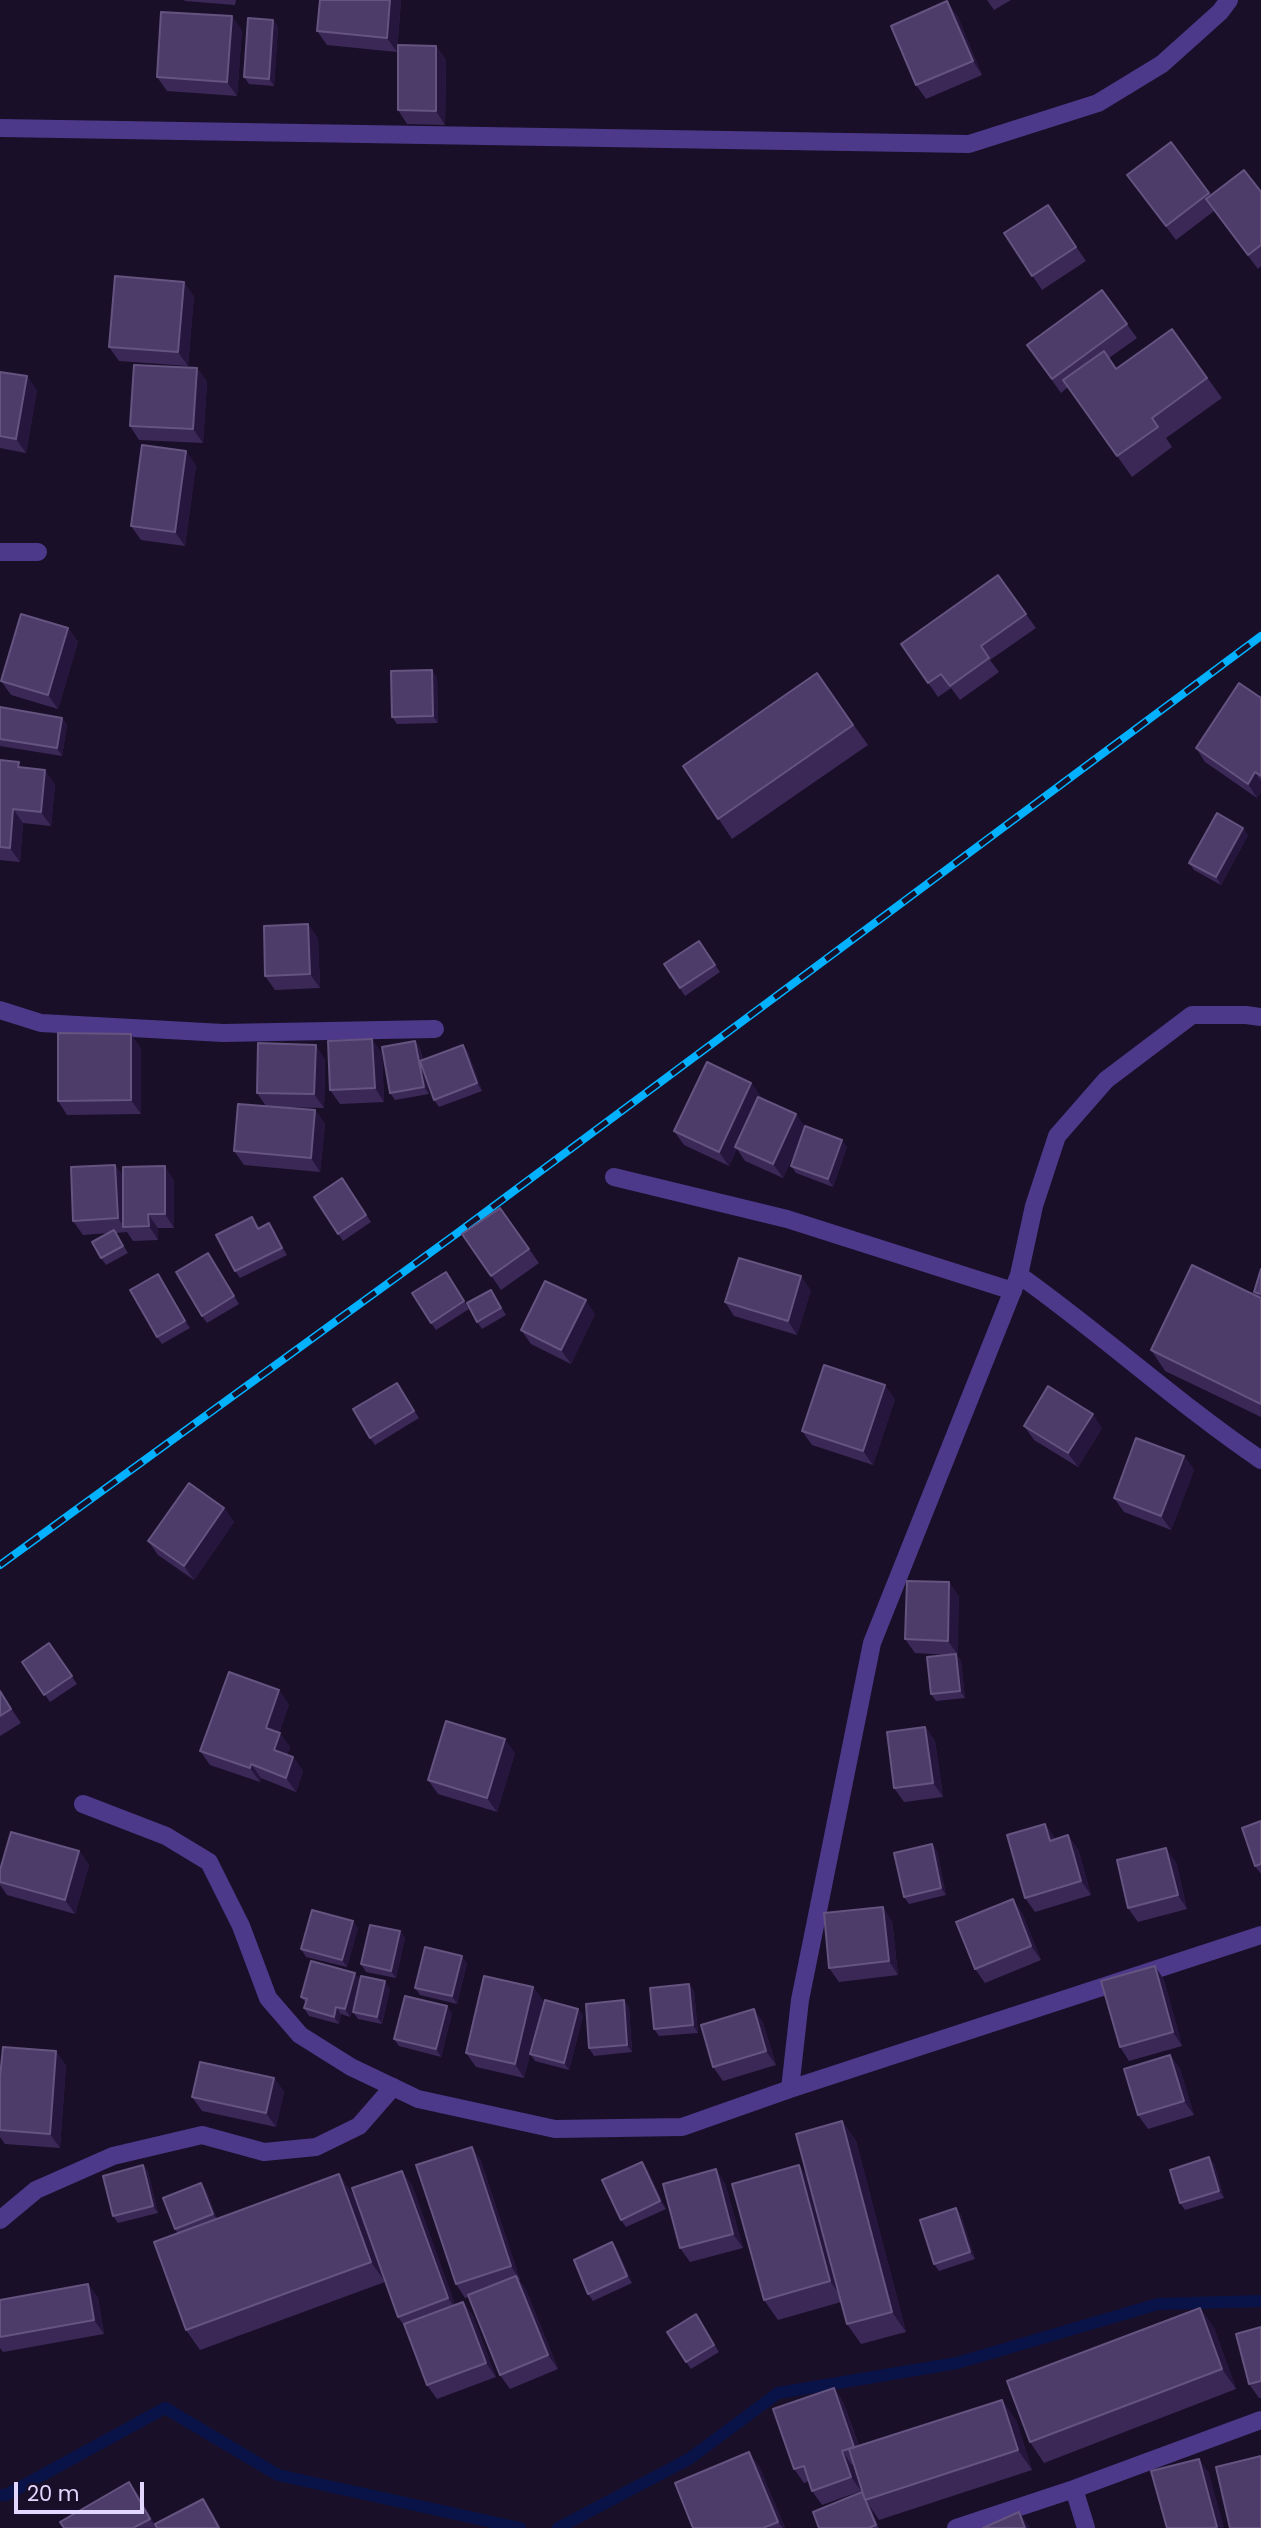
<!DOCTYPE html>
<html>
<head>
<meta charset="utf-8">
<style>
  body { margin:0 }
  #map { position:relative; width:1261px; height:2528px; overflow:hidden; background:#190f29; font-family:Poppins,sans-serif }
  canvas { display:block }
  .scale { position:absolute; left:14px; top:2482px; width:130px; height:32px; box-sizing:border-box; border:4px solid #e4d7ff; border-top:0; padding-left:9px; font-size:21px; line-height:24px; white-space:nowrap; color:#e4d7ff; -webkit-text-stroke:5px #190f29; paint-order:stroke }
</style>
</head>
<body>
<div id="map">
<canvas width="1261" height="2528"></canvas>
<div class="scale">20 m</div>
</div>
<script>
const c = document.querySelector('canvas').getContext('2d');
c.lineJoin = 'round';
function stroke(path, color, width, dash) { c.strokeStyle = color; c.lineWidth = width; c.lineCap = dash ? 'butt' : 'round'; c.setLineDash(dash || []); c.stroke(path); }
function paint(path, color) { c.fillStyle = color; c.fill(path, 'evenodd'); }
stroke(new Path2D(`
  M0,2495h6l159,-87 113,67 242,53
  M558,2528l131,-69 89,-66 179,-30 201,-59 103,-3`), '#091348', 12);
stroke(new Path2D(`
  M0,2220l36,-30 77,-34 89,-21 62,17 52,-5 43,-21 34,-39`), '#4d3989', 18);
stroke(new Path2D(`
  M0,128l969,16 129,-41 64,-39 58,-52 9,-12
  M0,552h38
  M0,1010l41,13 182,10 212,-4
  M614,1177l173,42 226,72
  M1019,1275c83,59 158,128 242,185
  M83,1804l83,32 43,26 32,64 27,72 32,37 51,32 67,32 137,30 127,-2 108,-38 471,-154
  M790,2089l10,-89 72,-357 147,-368 15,-69 23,-70 49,-56 86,-65h54l15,2
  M1074,2489l12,39
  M956,2528l118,-39 187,-69`), '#4d3989', 18);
const rail = new Path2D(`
  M0,1565l456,-331 805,-598`);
stroke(rail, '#03b1ff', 8);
stroke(rail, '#190f29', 5, [16]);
paint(new Path2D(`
  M184,0h52l-1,5 -50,-4z
  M320,0h81l-4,52 -70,-7 -10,-14z
  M987,0h24l-17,10z
  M957,15l25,60 -56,24 -10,-14z
  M273,20l5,7 -4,59 -25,-2 -5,-7z
  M242,30l-5,66 -70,-5 -10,-14z
  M436,46l10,14 -1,65 -38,-1 -9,-14z
  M1171,142l40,53 50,-3v74l-3,3 -44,-58 -38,29 -49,-65z
  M1048,205l38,56 -44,29 -38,-57z
  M1102,290l35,48 -28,20 7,11 56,-40 50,69 -56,40 6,9 -40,30 -64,-90 -7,6 -34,-48z
  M194,296l-6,70 -69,-5 -10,-14z
  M197,368l10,14 -4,61 -64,-3 -9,-14z
  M0,372l37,18 -11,63 -26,-5z
  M196,465l-11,81 -44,-6 -10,-14z
  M998,575l38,53 -46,32 9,12 -39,28 -9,-12 -13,9 -37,-53z
  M68,628l10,14 -20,67 -47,-14 -10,-14z
  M817,673l51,72 -136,94 -49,-73z
  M437,677l1,46 -41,1 -5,-7z
  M1261,698v94l-4,6 -52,-36 -9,-14z
  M0,707l62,11 5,7 -5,31 -62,-10z
  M0,760l22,7 33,17 -4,42 -28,-3 -3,39 -20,-2z
  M1248,835l-27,50 -27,-15 -5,-7z
  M318,938l2,50 -45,2 -10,-14z
  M699,941l21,31 -35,24 -21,-32z
  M415,1041l5,7 3,12 40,-15 5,7 14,39 -43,16 -5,-7 -9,-26 4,20 -34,6 -5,-7z
  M141,1048v66l-74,1 -9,-14z
  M382,1053l2,49 -44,2 -10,-14z
  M325,1059l-1,49 -49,-1 40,3 10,14 -5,48 -76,-7 -10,-14 32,-45 -9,-13z
  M751,1083l10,14v1l44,29 42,20 -14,40 -37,-14 -5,-7 10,-27 -18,39 -38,-17 -8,-12 -8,17 -45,-21 -10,-14z
  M115,1165l8,11 51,4v48h-16v12l-25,1 -6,-9 -11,1 12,20 -22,12 -5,-7 7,-25 -25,2 -10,-14z
  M342,1178l29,44 -28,19 -29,-44z
  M500,1208l39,55 -38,27 -39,-56z
  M269,1223l5,7 13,25 -47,23 -5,-7 22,-47 2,4z
  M208,1253l31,51 -32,19 -5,-7z
  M1261,1269v148l-96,-46 -14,-21 106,-54 -3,-4z
  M446,1272l23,37 -33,21 -5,-7z
  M163,1281l27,47 -28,16 -5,-7z
  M491,1290l15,25 -24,14 -5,-7z
  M811,1290l-14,45 -63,-19 -9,-14z
  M595,1314l-24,50 -40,-20 -10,-14z
  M397,1383l22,35 -44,27 -5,-7z
  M895,1399l-22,66 -61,-20 -10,-14z
  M1024,1426l78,2 -24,39 -44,-27z
  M1184,1456l10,14 -23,60 -47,-18 -10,-14z
  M224,1508l10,14 -40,58 -36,-25 -10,-14z
  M959,1596l-2,59 4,6 4,37 -29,3 -5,-7 18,-39 -34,-2 -10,-14z
  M49,1643l28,41 -27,18 -28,-40z
  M0,1690l21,33 -21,13z
  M289,1704l-10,29 11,14 -3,8 6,2 10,14 -7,21 -35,-14 -1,4 -50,-17 -10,-14z
  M925,1727l10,14 8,56 -39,5 -10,-14z
  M515,1753l-18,59 -59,-18 -10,-14z
  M1261,1821v53l-6,-8z
  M1045,1824l10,15 23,10 13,46 -56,17 -10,-14z
  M79,1851l10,14 -14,49 -68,-19 -7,-10v-15z
  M937,1851l9,44 -37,9 -5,-7z
  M1176,1862l11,47 -49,13 -10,-14z
  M1013,1899l9,14 19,47 -56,23 -10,-14z
  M892,1921l6,54 -59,7 -10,-14z
  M358,1928l-11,39 -41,-10 -5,-8z
  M400,1931l5,7 -9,40 -30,-6 -5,-8z
  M467,1963l-10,41 -37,-9 -5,-7z
  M1155,1966l9,14 18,66 -53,15 -9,-14z
  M360,1979l30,10 -8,35 -24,-5 -5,-7 5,-23 -8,28 -9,-3 -2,10 -30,-8 -5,-8 2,-5 -5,-6z
  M689,1984l5,7 4,42 -39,3 -5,-7z
  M533,1987l10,14 -13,53 48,-45 5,7 -14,54 -34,-9 -5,-7 -6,24 -48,-11 -10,-14z
  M629,2007l3,45 -38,4 -5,-8z
  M754,2009l9,14 13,42 -53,16 -10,-14z
  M452,2013l-11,44 -42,-11 -5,-7z
  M1170,2055l10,14 14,46 -46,14 -10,-14z
  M66,2065l-6,83 -55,-4 -5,-7v-60z
  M274,2078l10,14 -8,35 -74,-16 -10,-14z
  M842,2121l14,20 50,191 -45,12 -14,-20 -6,-22 -63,18 -14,-20 35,-135 8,12z
  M472,2147l9,14 39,119h-1l7,10 32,79 -48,20 -10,-14 -31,-78 -4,1 -9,-14z
  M1214,2164l10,34 -39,12 -5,-7z
  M143,2165l5,7 10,41 -40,10 -5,-7z
  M647,2169l19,40 -40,18 -5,-7z
  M339,2174l14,21 32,87 -185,68 -14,-20 -8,-97 -3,-4 26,-46 5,7 11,29z
  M725,2183l18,65 -53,14 -10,-14z
  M412,2185l43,120 8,-3 10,14 23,61 -59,22 -10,-14 -22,-58 -7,-10z
  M961,2215l14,44 -36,12 -5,-7z
  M612,2242l5,7 15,34 -39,18 -5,-7z
  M88,2284l10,14 6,36 -101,18 -3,-4v-48z
  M1200,2308l14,20 22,61 -192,74 -14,-21z
  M696,2314l23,38 -28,17 -5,-7z
  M1261,2327v71h-2l-10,-14z
  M834,2388l9,14 16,44 157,-26 16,50 -153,50 -8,-12 8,20h-60l43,-36 -8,-28 -2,1 9,26 -39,14 -10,-14 -3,-10 -5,2 -10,-14z
  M759,2466l26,62h-92z
  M129,2482l10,14 18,32h-93z`), '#3b2857');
paint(new Path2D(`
  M390,0h11l-4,52 -10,-14z
  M947,1l10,14 25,60 -9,-14z
  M232,16l10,14 -5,66 -10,-14z
  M273,20l5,7 -4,59 -5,-7z
  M436,46l10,14 -1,65 -9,-14z
  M184,282l10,14 -6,70 -10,-14z
  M197,368l10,14 -4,61 -10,-14z
  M27,376l10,14 -11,63 -10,-14z
  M186,451l10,14 -11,81 -10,-14z
  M68,628l10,14 -20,67 -10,-14z
  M432,670l5,7 1,46 -5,-7z
  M62,718l5,7 -5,31 -5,-8z
  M45,770l10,14 -4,42 -10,-14z
  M1255,772l6,9v11l-4,6 -9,-14z
  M13,809l10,14 -3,39 -10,-14z
  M1243,828l5,7 -27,50 -5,-8z
  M308,924l10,14 2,50 -10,-14z
  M131,1034l10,14v66l-10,-14z
  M372,1039l10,14 2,49 -9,-14z
  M415,1041l5,7 9,46 -5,-7z
  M316,1045l9,14 -1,49 -10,-14z
  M463,1045l5,7 14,39 -5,-8z
  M751,1083l10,14 -23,51 -3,-1 2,2 -8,17 -10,-14z
  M315,1110l10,14 -5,48 -9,-14z
  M796,1114l10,14 -23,50 -10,-14z
  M842,1140l5,7 -14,40 -5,-8z
  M115,1165l10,14 -1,48 -6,-9z
  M165,1166l9,14v48l-9,-14z
  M148,1214l10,14v12l-9,-14z
  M269,1223l5,7 13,25 -5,-7z
  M158,1274l5,7 27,47 -5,-7z
  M801,1276l10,14 -14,45 -9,-14z
  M586,1300l9,14 -24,50 -10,-14z
  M885,1385l10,14 -22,66 -10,-14z
  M1093,1414l9,14 -24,39 -10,-14z
  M1184,1456l10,14 -23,60 -10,-14z
  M224,1508l10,14 -40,58 -10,-14z
  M949,1582l10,14 -1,59 -10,-14z
  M956,1654l5,7 4,37 -5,-7z
  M0,1690l21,33 -10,-14z
  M279,1690l10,14 -13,38 -10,-14z
  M925,1727l10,14 8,56 -10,-14z
  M280,1733l10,14 -6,17 -10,-14z
  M505,1739l10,14 -18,59 -10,-14z
  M293,1757l10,14 -7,21 -10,-14z
  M251,1764l10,14 -1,4 -10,-14z
  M1045,1824l10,14 4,17 -9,-14z
  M1068,1835l10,14 13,46 -10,-14z
  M932,1844l5,7 9,44 -5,-7z
  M1166,1848l10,14 11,47 -9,-14z
  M79,1851l10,14 -14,49 -10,-14z
  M1013,1899l9,14 19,47 -10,-14z
  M883,1907l9,14 6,54 -9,-14z
  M353,1921l5,7 -11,39 -5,-7z
  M400,1931l5,7 -9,40 -5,-7z
  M462,1956l5,7 -10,41 -5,-8z
  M1155,1966l9,14 18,66 -9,-14z
  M355,1973l5,7 -10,37 -5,-8z
  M385,1981l5,8 -8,35 -5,-7z
  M689,1984l5,7 4,42 -5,-8z
  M533,1987l10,14 -19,77 -9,-14z
  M624,2000l5,7 3,45 -5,-7z
  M447,2006l5,7 -11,44 -5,-8z
  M336,2007l5,7 -2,10 -5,-7z
  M578,2009l5,7 -14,54 -5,-7z
  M754,2009l9,14 13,42 -10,-14z
  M56,2051l10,14 -6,83 -10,-14z
  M1170,2055l10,14 14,46 -10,-14z
  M274,2078l10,14 -8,35 -10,-14z
  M842,2121l14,20 50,191 -14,-20z
  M472,2147l9,14 39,119 -9,-14z
  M1209,2157l5,7 10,34 -5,-7z
  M642,2162l5,7 19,40 -6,-8z
  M143,2165l5,7 10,41 -5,-7z
  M799,2165l14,20 31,116 -14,-20z
  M716,2169l9,14 18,65 -10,-14z
  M402,2171l10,14 46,127 -10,-14z
  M339,2174l14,21 32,87 -14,-20z
  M201,2183l5,7 12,31 -5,-7z
  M956,2208l5,7 14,44 -5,-7z
  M612,2242l5,7 15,34 -5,-7z
  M516,2276l10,14 32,79 -10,-14z
  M88,2284l10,14 6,36 -10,-14z
  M463,2302l10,14 23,61 -10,-14z
  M1200,2308l14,20 22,61 -14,-20z
  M834,2388l9,14 21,59 -10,-14z
  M1002,2400l14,20 16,50 -14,-20z
  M842,2451l10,14 9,26 -10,-14z
  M749,2452l10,14 26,62h-2l-5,-6z
  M1199,2459l10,14 15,55h-6l-1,-1z
  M129,2482l10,14 18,32 -7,-9z
  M203,2499l10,14 8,15h-2z
  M866,2500l5,8 8,20 -3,-3z
  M1019,2512l10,14 1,2h-5z`), '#26163d');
const building = new Path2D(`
  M320,0h70l-3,38 -70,-7z
  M947,1l26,60 -57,24 -25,-59z
  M161,12l71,4 -5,66 -70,-5z
  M248,18l25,2 -4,59 -25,-2z
  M398,45l38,1v65l-38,-1z
  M1171,142l38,51 -43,33 -39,-51z
  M1244,170l17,22v53l-13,10 -42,-56z
  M1048,205l28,42 -44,29 -28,-43z
  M115,276l69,6 -6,70 -69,-5z
  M1102,290l25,34 -75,55 -25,-34z
  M1172,329l35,49 -55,40 6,9 -41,29 -54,-76 41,-29 12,18z
  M134,365l63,3 -4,61 -63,-3z
  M0,372l27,4 -11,63 -16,-3z
  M142,445l44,6 -11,81 -44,-6z
  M998,575l28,39 -45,32 8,12 -39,28 -9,-12 -13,9 -27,-39z
  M21,614l47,14 -20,67 -47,-14z
  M432,670l1,46 -41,1 -1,-46z
  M817,673l36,52 -135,94 -35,-53z
  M1239,683l22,15v78l-6,-4 -7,12 -52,-36z
  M0,707l62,11 -5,30 -57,-9z
  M0,760l19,2 -1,5 27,3 -4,42 -28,-3 -3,39 -10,-1z
  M1217,813l26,15 -27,49 -27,-14z
  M308,924l2,50 -45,2 -1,-50z
  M699,941l16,24 -35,23 -16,-24z
  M58,1033l73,1v66l-73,1z
  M372,1039l3,49 -45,2 -2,-49z
  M415,1041l9,46 -34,6 -8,-46z
  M258,1043l58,2 -2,49 -57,-1z
  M463,1045l14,38 -43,17 -14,-39z
  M707,1062l44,21 -32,69 -45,-21z
  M758,1097l38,17 -23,50 -38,-17z
  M238,1104l77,6 -4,48 -77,-7z
  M805,1126l37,14 -14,39 -37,-13z
  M115,1165l3,53 -45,3 -2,-54z
  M165,1166v48h-17l1,12 -26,1v-60z
  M342,1178l24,37 -28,19 -24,-37z
  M500,1208l29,41 -38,27 -29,-42z
  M252,1217l6,12 11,-6 13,25 -47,23 -19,-36z
  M114,1230l9,16 -22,12 -9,-16z
  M208,1253l26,43 -32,20 -26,-44z
  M739,1258l62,18 -13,45 -63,-19z
  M1192,1265l69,33v106l-110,-54z
  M1261,1269v25l-7,-2z
  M446,1272l18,29 -33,22 -19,-30z
  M158,1274l27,47 -28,16 -27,-47z
  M545,1281l41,19 -25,50 -40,-20z
  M491,1290l10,18 -24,14 -10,-19z
  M824,1365l61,20 -22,66 -61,-20z
  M397,1383l17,28 -44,27 -17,-29z
  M1048,1386l45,28 -25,39 -44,-27z
  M1136,1438l48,18 -23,60 -47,-18z
  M189,1483l35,25 -40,58 -36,-25z
  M907,1581l42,1 -1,59 -43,-2z
  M49,1643l23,33 -28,19 -22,-33z
  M956,1654l4,37 -29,3 -4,-37z
  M229,1672l50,18 -13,38 14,5 -6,17 19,7 -7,21 -35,-14 -1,4 -50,-17z
  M0,1691l11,18 -11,7z
  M446,1721l59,18 -18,59 -59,-18z
  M925,1727l8,56 -39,5 -7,-56z
  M1261,1821v43l-6,2 -13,-38z
  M1045,1824l5,17 18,-6 13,46 -56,17 -18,-63z
  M11,1832l68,19 -14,49 -65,-18v-12z
  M932,1844l9,44 -37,9 -10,-44z
  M1166,1848l12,47 -50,13 -11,-48z
  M1013,1899l18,47 -56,23 -19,-47z
  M883,1907l6,54 -60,7 -5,-55z
  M312,1910l41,11 -11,39 -41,-11z
  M370,1925l30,6 -9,40 -30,-7z
  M425,1947l37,9 -10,40 -37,-8z
  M311,1961l44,12 -10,36 -9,-2 -2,10 -30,-9 3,-9 -6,-2z
  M1155,1966l18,66 -53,15 -19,-66z
  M361,1976l24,5 -8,36 -24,-5z
  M484,1976l49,11 -18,77 -49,-11z
  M689,1984l4,41 -39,4 -4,-41z
  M405,1996l42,10 -11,43 -42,-10z
  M545,2000l33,9 -14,54 -34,-9z
  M624,2000l3,45 -38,3 -3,-44z
  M754,2009l12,42 -53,16 -12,-42z
  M3,2047l53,4 -6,83 -50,-4v-53z
  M1170,2055l14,46 -46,14 -14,-46z
  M200,2062l74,16 -8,35 -74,-16z
  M842,2121l50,191 -45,12 -51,-190z
  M472,2147l39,119 -55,18 -40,-119z
  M1209,2157l10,34 -39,12 -10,-33z
  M642,2162l18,39 -39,19 -19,-40z
  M143,2165l10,41 -40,10 -10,-40z
  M799,2165l31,116 -66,19 -32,-116z
  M716,2169l17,65 -53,14 -17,-64z
  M402,2171l46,127 -50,19 -46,-129z
  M339,2174l32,88 -185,68 -32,-88z
  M201,2183l12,31 -38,15 -12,-31z
  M956,2208l14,44 -36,12 -14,-44z
  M612,2242l15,34 -39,18 -14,-34z
  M516,2276l32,79 -48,20 -32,-80z
  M88,2284l6,36 -94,17v-37z
  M463,2302l23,61 -59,22 -23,-61z
  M1200,2308l22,61 -192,73 -23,-61z
  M696,2314l18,31 -28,17 -19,-30z
  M1261,2327v54l-12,3 -13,-50z
  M834,2388l20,59 -12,4 9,26 -39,14 -8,-25 -10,3 -21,-60z
  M1002,2400l16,50 -153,50 -16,-51z
  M749,2452l29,70 -15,6h-70l-18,-45z
  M1261,2456v72h-31l-14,-61z
  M1199,2459l18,68 -4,1h-46l-16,-57z
  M129,2482l21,37 -17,9h-69l-4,-6z
  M862,2492l14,33 -7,3h-50l-6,-16z
  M203,2499l16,29h-62l-2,-4z
  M1019,2512l6,16h-42z`);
paint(building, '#4d3b69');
stroke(building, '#655380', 2);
</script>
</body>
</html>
